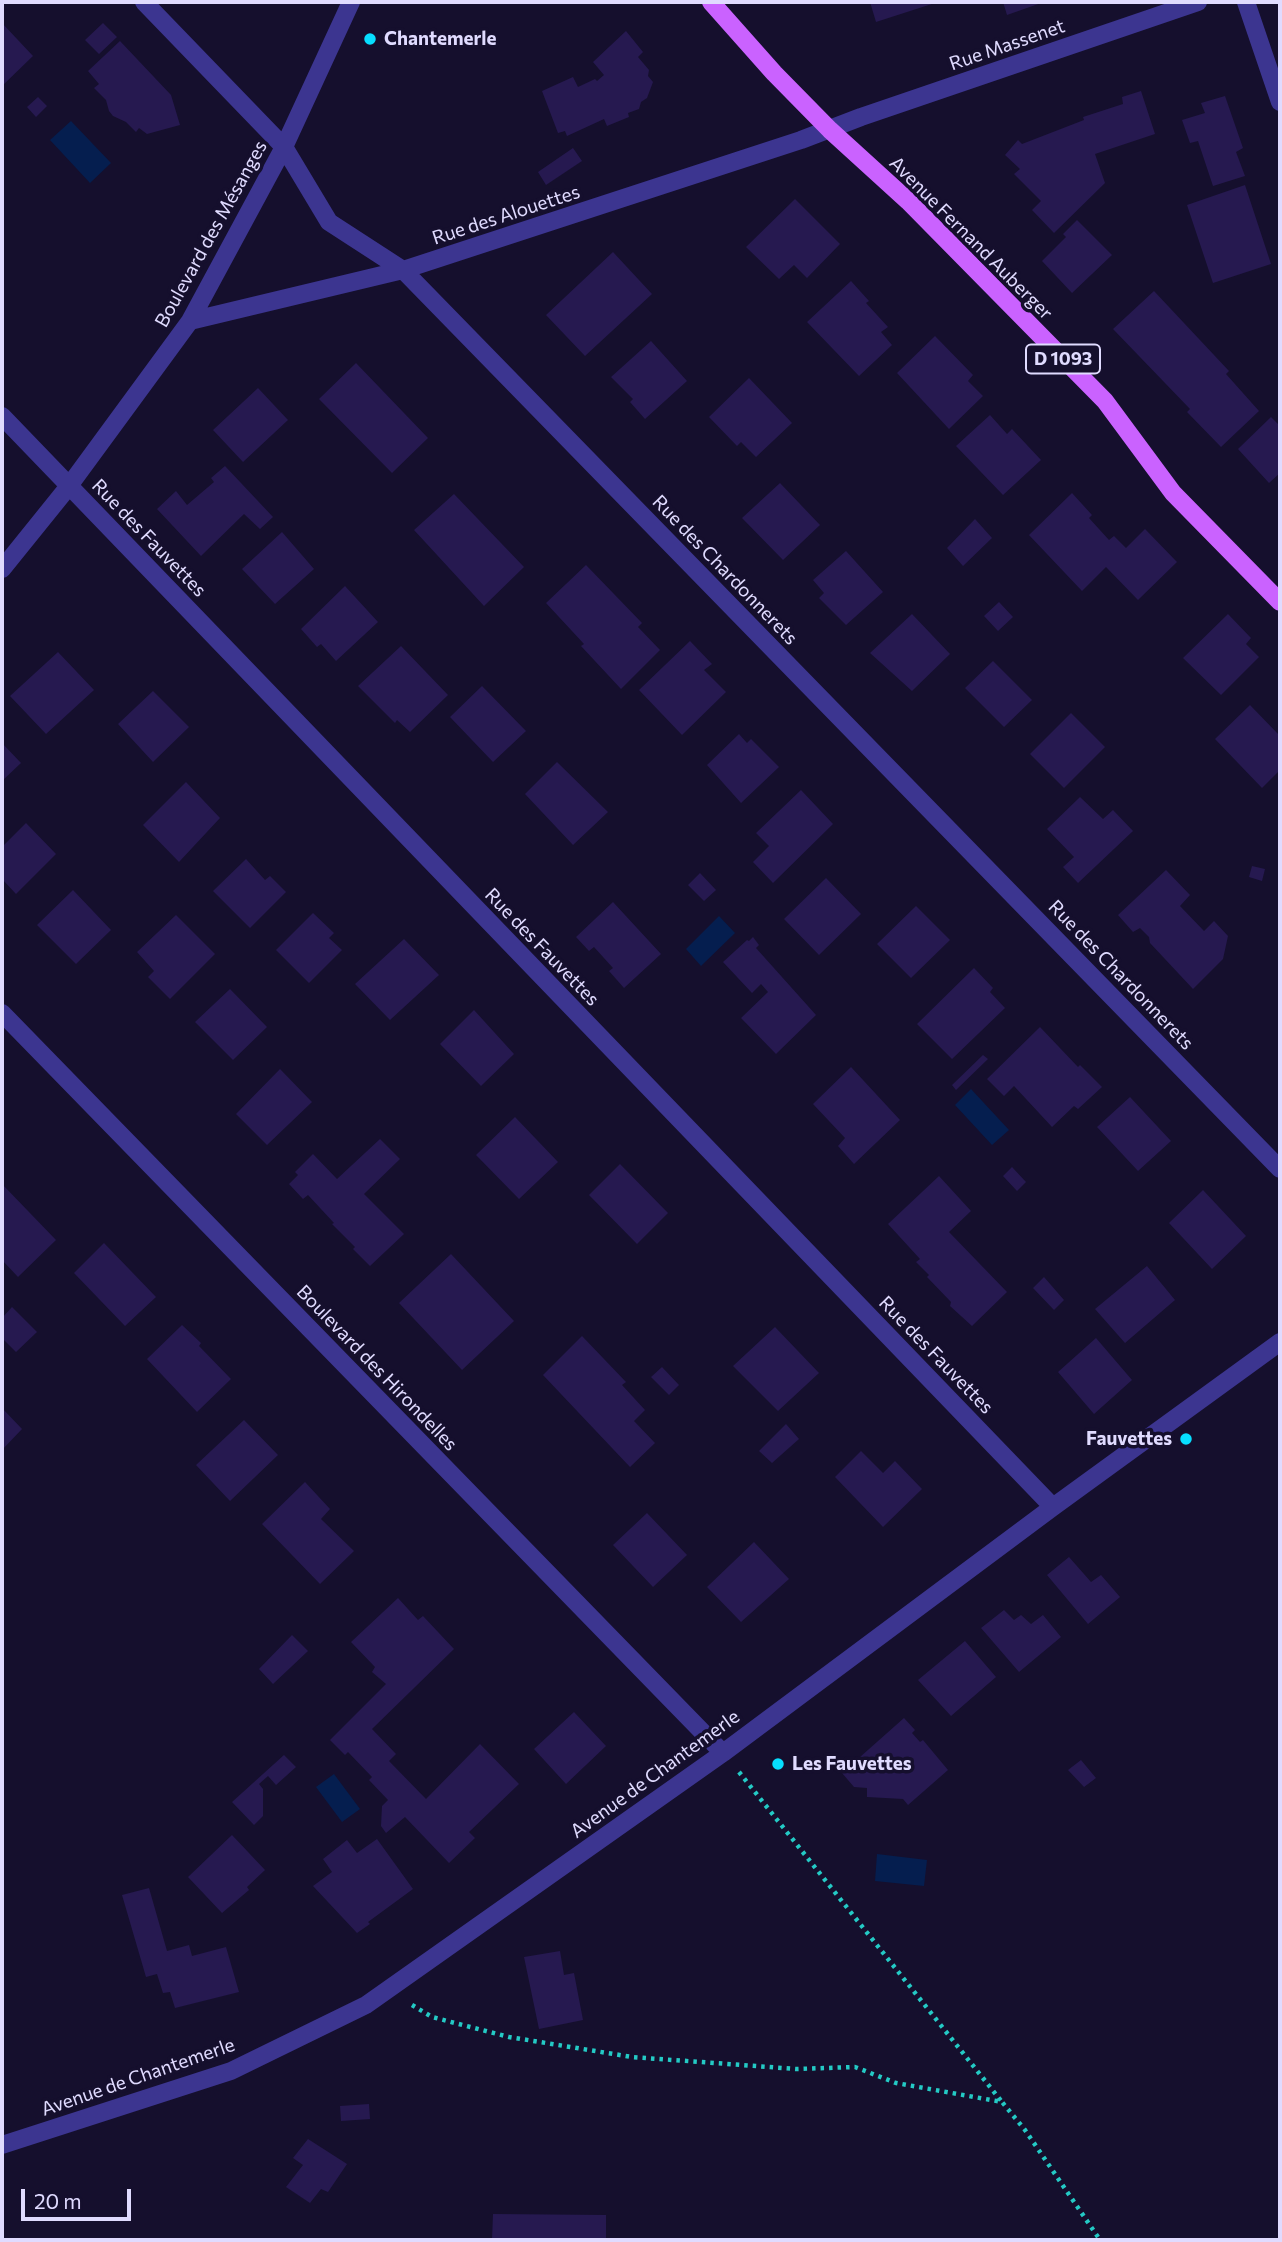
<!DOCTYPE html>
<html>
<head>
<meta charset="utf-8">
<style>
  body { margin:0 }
  #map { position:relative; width:1282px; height:2242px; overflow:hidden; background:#150f2d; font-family:Commissioner,sans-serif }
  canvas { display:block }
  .frame { position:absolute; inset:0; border:4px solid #e0dbff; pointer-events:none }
  .scale { position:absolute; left:21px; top:2189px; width:110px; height:32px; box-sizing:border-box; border:4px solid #e0dbff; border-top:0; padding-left:9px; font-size:21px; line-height:24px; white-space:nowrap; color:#e0dbff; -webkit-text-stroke:5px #150f2d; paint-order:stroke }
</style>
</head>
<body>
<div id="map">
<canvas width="1282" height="2242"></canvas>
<div class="frame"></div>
<div class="scale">20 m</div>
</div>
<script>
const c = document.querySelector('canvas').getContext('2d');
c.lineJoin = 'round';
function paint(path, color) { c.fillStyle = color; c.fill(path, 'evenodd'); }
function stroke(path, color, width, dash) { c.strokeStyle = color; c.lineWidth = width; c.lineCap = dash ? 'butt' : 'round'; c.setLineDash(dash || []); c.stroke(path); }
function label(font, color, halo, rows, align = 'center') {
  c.font = font + ' Commissioner,sans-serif'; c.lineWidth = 7; c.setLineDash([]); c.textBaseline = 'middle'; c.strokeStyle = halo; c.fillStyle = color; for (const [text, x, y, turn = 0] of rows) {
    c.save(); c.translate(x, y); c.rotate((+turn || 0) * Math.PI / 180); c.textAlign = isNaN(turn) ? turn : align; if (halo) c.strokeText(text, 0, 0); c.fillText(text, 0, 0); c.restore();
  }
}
paint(new Path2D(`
  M71,121l40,42 -21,20 -40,-43z
  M719,916l16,17 -34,33 -15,-17z
  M971,1089l38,41 -17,15 -37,-40z
  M334,1774l26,35 -18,13 -26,-35z
  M877,1854l50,6 -3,26 -49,-5z`), '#051e4f');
paint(new Path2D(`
  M870,2h68l-62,20z
  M1003,2h41l-37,13z
  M2,23l31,33 -31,30z
  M103,23l14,14 -18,17 -14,-14z
  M626,31l17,21 -5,5 11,13 -1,6 5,6 -6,16 -6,4 -2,7 -11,4 1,4 -22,9 -3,-7 -37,17 -2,-5 -7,2 -16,-42 31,-14 5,10 17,-8 2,2 7,-6 -11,-13z
  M120,41l51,54 9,30 -33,9 -8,-6 -3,4 -10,-10 -13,-6 -4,-5 -3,-11 -12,-12 5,-4 -11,-13z
  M1141,91l14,43 -60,20 10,29 -51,50 -22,-23 9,-9 -27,-27 6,-5 -15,-14 13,-15 4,4 62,-24 -1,-3 40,-13 -1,-7z
  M1225,96l18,52 -7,4 9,24 -32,10 -15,-45 -8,2 -8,-23 23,-7 -4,-10z
  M38,97l9,9 -11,11 -9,-10z
  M573,148l9,13 -36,24 -8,-13z
  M1245,185l26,79 -58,19 -26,-78z
  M795,199l45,45 -33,34 -13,-13 -15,14 -33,-32z
  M1077,220l35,35 -40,38 -30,-32 24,-24 -3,-3z
  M613,252l39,42 -67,62 -39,-41z
  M851,281l18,20 -3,2 22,24 -7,5 11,13 -33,31 -52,-54z
  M1154,291l75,80 -3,3 33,37 -38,36 -34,-35 3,-3 -77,-80z
  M935,336l38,39 -5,6 15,15 -34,33 -52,-56z
  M651,341l36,40 -42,38 -15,-17 3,-3 -22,-22z
  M356,363l72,75 -36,35 -73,-74z
  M749,378l43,45 -36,34 -15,-15 -4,4 -28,-29z
  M258,388l30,32 -45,42 -30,-32z
  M990,415l17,19 5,-5 29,31 -38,35 -47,-49z
  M1271,417l9,9v47l-11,10 -31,-34z
  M225,466l48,51 -13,12 -16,-15 -43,42 -44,-47 19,-18 11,14 27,-23 -3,-4z
  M780,483l40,42 -37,35 -41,-42z
  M1072,493l20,22 -3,3 20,22 5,-4 12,12 19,-19 32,33 -39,38 -32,-33 -24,24 -53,-56z
  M454,494l70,73 -40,39 -70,-76z
  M975,519l17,19 -29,28 -16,-18z
  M282,532l32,37 -39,35 -33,-35z
  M846,551l37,41 -37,33 -27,-27 5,-5 -11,-13z
  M586,565l56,58 -4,4 22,23 -39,39 -40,-43 3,-2 -38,-41z
  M345,586l33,36 -42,39 -15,-17 -4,3 -16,-18z
  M999,602l14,15 -15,14 -14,-15z
  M912,614l38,40 -38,37 -42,-38z
  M1228,614l23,24 -5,6 13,13 -38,38 -38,-37z
  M690,641l22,23 -8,6 22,22 -44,43 -43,-45z
  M401,646l47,49 -38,37 -13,-12 -2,3 -37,-37z
  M58,652l36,38 -48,44 -36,-38z
  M993,661l39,39 -28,27 -39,-39z
  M482,686l44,45 -33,31 -43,-45z
  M153,691l36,36 -36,35 -35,-38z
  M1250,705l29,30 1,-1v36l-18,18 -47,-49z
  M1071,713l34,34 -41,41 -34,-34z
  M739,734l8,9 4,-4 28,28 -38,36 -34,-38z
  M2,743l19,20 -19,18z
  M557,762l51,50 -35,33 -48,-51z
  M186,782l34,36 -41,44 -36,-37z
  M801,790l32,34 -60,59 -20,-21 16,-16 -13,-13z
  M1080,797l23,22 10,-9 20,21 -55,52 -15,-16 11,-10 -27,-28z
  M26,823l30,31 -40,40 -14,-15v-32z
  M246,859l19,21 5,-4 16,16 -36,36 -37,-37z
  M1252,866l13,3 -3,12 -13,-4z
  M1166,870l24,25 -10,11 24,25 10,-10 14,15 -5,23 -30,30 -43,-46 -1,-6 -9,-9 -7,4 -15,-17z
  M700,873l16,17 -12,11 -16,-16z
  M826,878l35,36 -42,41 -35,-36z
  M73,890l38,40 -35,34 -39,-39z
  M613,902l48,52 -37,34 -15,-17 4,-3 -19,-21 -5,4 -13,-14z
  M916,906l34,34 -39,38 -34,-34z
  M313,913l21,20 -5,5 13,12 -33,33 -33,-33z
  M176,915l39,39 -45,45 -22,-22 6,-6 -17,-19z
  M753,937l6,8 -3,3 60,67 -40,39 -35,-36 27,-26 -7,-8 -9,9 -29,-31 24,-22 2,1z
  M404,939l35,36 -49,45 -35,-36z
  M974,968l19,20 -3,4 15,16 -53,51 -35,-35z
  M230,989l37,38 -34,33 -38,-38z
  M474,1010l40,44 -33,32 -41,-42z
  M1040,1027l38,40 2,-2 22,22 -24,22 -4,-3 -22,21 -38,-41 -10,10 -17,-17z
  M983,1055l5,4 -32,31 -4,-5z
  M851,1067l49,53 -46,44 -16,-18 7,-8 -32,-34z
  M280,1069l32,33 -45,43 -31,-31z
  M1130,1097l41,44 -33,30 -41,-44z
  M515,1117l43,45 -39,37 -43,-44z
  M380,1139l20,20 -36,35 40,40 -34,32 -17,-17 2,-2 -23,-23 2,-1 -26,-28 -5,4 -14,-15 9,-9 -3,-3 18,-18 24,25z
  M620,1164l48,49 -31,31 -48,-49z
  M1012,1167l14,15 -9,9 -14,-15z
  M939,1176l32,35 -22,21 58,60 -35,34 -22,-20 1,-4 -24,-25 2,-2 -13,-13 4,-3 -32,-35z
  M2,1184l54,56 -38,37 -16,-17z
  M1203,1190l43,46 -34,33 -43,-46z
  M104,1243l52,54 -31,29 -51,-53z
  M451,1254l63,67 -52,49 -63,-67z
  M1147,1266l28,34 -50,43 -30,-34z
  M1044,1277l20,23 -10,10 -21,-22z
  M12,1307l25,25 -21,20 -14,-14v-20z
  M182,1325l19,18 -2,3 32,33 -34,33 -50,-53z
  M775,1327l44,46 -41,38 -45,-45z
  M582,1336l44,46 -4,3 23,25 -11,11 21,22 -25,24 -87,-92z
  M1096,1338l36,42 -38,34 -36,-42z
  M662,1367l17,18 -10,10 -18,-18z
  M2,1408l20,21 -20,21z
  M244,1420l34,35 -48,46 -34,-36z
  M786,1424l13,15 -27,24 -13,-12z
  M861,1451l22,22 12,-12 27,28 -39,38 -48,-50z
  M305,1482l25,27 -9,10 33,32 -34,33 -58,-60z
  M647,1513l40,42 -34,32 -40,-42z
  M754,1542l35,37 -48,43 -34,-35z
  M1069,1557l22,25 10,-7 19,22 -32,27 -41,-49z
  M398,1598l20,22 5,-4 31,33 -82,80 24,25 -7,7 37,38 54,-55 39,40 -50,48 6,6 -26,25 -44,-46 -19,16 -5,-7 1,-20 6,-6 -19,-20 3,-3 -24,-25 -3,3 -15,-15 56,-56 -14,-12 3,-5 -24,-25z
  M1004,1610l10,10 7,-5 10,9 12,-9 18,22 -42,35 -38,-44z
  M292,1635l16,16 -35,33 -14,-15z
  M965,1641l31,36 -45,39 -33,-36z
  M574,1712l32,34 -40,38 -32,-35z
  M904,1718l11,12 -3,3 8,9 3,-2 25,30 -40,35 -5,-6 -36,-2v-9l-13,-1 -12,-14z
  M284,1755l12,12 -20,18 -8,-9 -9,8 4,5v27l-9,9 -22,-23z
  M1081,1760l15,18 -12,9 -16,-17z
  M232,1835l33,35 -18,17 2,3 -27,23 -34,-36z
  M377,1839l36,50 -45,33 2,2 -13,9 -44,-47 19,-14 -9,-13 24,-19 10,13z
  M149,1888l18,63 22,-6 3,11 34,-9 13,45 -64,16 -5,-16 -7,1 -6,-19 -11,3 -24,-82z
  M560,1951l4,24 10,-2 9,47 -44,9 -15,-72z
  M369,2104l1,15 -29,2 -1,-15z
  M308,2139l39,25 -19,28 -7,-3 -11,14 -24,-16 17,-22 -10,-7z
  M493,2214l113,1v25h-114z`), '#261950');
stroke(new Path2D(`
  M739,1772l263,330
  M412,2005l20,12 77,20 123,20 164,12 59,-2 41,16 106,19 23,28 75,110`), '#24cac5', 4.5, [3.5, 5]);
stroke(new Path2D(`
  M144,2l140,145 45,75 74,48 877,899
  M1246,2l34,100
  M190,321l213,-51 398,-130 60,-23 337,-115
  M2,416l1051,1091
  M2,569l67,-83 121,-165 94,-174 67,-145
  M2,1013l721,740
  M2,2145l229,-74 135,-66 357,-252 330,-246 227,-165`), '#3c3590', 18);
stroke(new Path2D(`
  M711,2l63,71 56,57 78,71 197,200 68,92 107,109`), '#ca62ff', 18);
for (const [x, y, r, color] of [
  [370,39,7,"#07deff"],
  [1186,1439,7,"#07deff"],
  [778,1764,7,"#07deff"]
]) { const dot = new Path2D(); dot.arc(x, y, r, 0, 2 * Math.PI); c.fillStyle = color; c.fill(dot); stroke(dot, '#150f2d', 2.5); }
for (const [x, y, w] of [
  [1063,359,74]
]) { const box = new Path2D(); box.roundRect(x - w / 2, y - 14.5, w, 29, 5); c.fillStyle = '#150f2d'; c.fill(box); stroke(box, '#e0dbff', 2); }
label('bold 18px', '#e0dbff', null, [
  ["D 1093",1063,359]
]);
label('bold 19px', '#e0dbff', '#150f2d', [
  ["Chantemerle",384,39],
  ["Fauvettes",1172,1439,"right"],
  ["Les Fauvettes",792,1764]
], 'left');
label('19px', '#e0dbff', '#150f2d', [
  ["Rue Massenet",1007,45,-19],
  ["Rue des Alouettes",506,215,-18],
  ["Boulevard des Mésanges",211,234,-61],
  ["Avenue Fernand Auberger",971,238,45],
  ["Rue des Fauvettes",149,538,46],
  ["Rue des Chardonnerets",725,570,46],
  ["Rue des Fauvettes",542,947,46],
  ["Rue des Chardonnerets",1121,975,46],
  ["Rue des Fauvettes",936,1355,46],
  ["Boulevard des Hirondelles",377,1368,46],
  ["Avenue de Chantemerle",655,1774,-36],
  ["Avenue de Chantemerle",138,2077,-19]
]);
</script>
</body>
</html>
